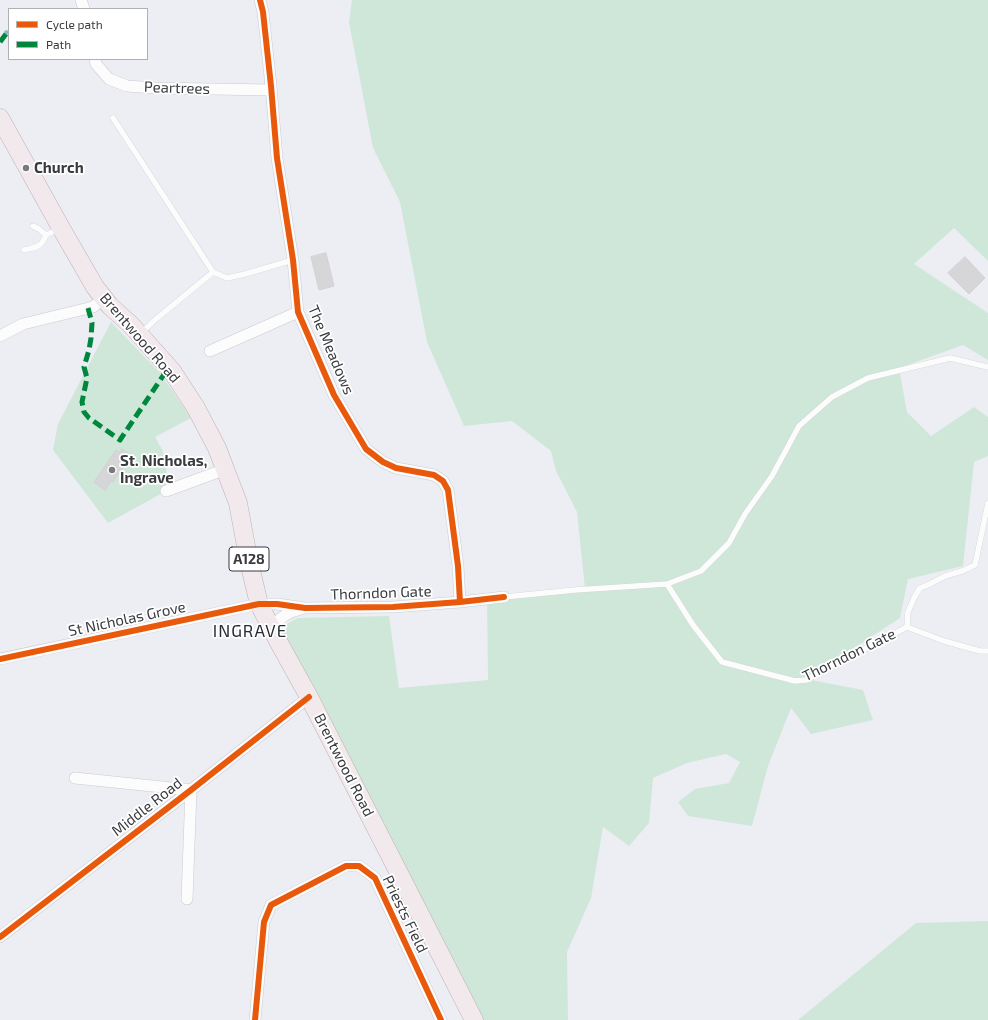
<!DOCTYPE html>
<html>
<head>
<meta charset="utf-8">
<style>
  body { margin:0 }
  #map { position:relative; width:988px; height:1020px; overflow:hidden; background:#eceef4; font-family:"Exo 2",sans-serif }
  canvas { display:block }
  .legend { position:absolute; left:8px; top:8px; width:140px; height:52px; box-sizing:border-box; background:#fff; border:1px solid #b0b1b2; margin:0; padding:5px 7px; list-style:none; font-size:12px; color:#3a3b3f }
  .legend li { display:flex; align-items:center; gap:8px; height:20px }
  .legend b { width:20px; border:1px solid #b0b1b2 }
</style>
</head>
<body>
<div id="map">
<canvas width="988" height="1020"></canvas>
<ul class="legend">
<li><b style="height:5px;background:#e8590c"></b>Cycle path</li>
<li><b style="height:5px;background:#00873e"></b>Path</li>
</ul>
</div>
<script>
const c = document.querySelector('canvas').getContext('2d');
c.lineJoin = 'round';
function paint(path, color) { c.fillStyle = color; c.fill(path, 'evenodd'); }
function stroke(path, color, width, dash) { c.strokeStyle = color; c.lineWidth = width; c.lineCap = dash ? 'butt' : 'round'; c.setLineDash(dash || []); c.stroke(path); }
function label(font, color, halo, rows, align = 'center') {
  c.font = font + ' "Exo 2",sans-serif'; c.lineWidth = 3.5; c.setLineDash([]); c.textBaseline = 'middle'; c.strokeStyle = halo; c.fillStyle = color; for (const [text, x, y, turn = 0] of rows) {
    c.save(); c.translate(x, y); c.rotate((+turn || 0) * Math.PI / 180); c.textAlign = isNaN(turn) ? turn : align; if (halo) c.strokeText(text, 0, 0); c.fillText(text, 0, 0); c.restore();
  }
}
paint(new Path2D(`
  M352,0h636v261l-34,-33 -40,36 74,49v47l-25,-15 -64,23 8,44 24,24 43,-29 14,10v39l-14,6 -11,104 -55,13 -8,39 -94,61 57,11 10,30 -62,14 -20,-26 -23,58 -16,60 -64,-10 -10,-14 17,-13 34,-6 11,-21 -14,-8 -39,9 -34,15 -4,45 -20,23 -26,-19 -12,71 -24,54 1,68h-94l-201,-389 25,-13 91,-2 10,72 89,-8 -1,-81 98,-10 -8,-77 -21,-41 -5,-20 -39,-30 -48,5 -37,-84 -27,-140 -27,-54 -24,-126z
  M111,322l50,52 30,44 -36,19 8,14 4,23 -1,17 -58,32 -55,-73 5,-26z
  M988,921v99h-190l118,-97z`), '#cfe7d9');
stroke(new Path2D(`
  M6,32l3,1`), '#82bbc7', 3.5);
const building = new Path2D(`
  M326,253l8,33 -15,4 -8,-33z
  M965,257l20,21 -16,16 -21,-21z
  M122,449l9,6 -2,4 -16,23 -2,-1 -6,9 -11,-8 22,-32 3,2z`);
paint(building, '#d6d6d9');
stroke(building, '#d2d0d4', 1);
const lane = new Path2D(`
  M113,118l100,154 14,6 18,-4 48,-14
  M33,226l6,3 7,6
  M24,250c12,-3 17,-2 22,-15l13,-6
  M140,334l17,-16 56,-46
  M667,584l26,41 29,37 73,19 11,-1 101,-53
  M504,597l71,-7 92,-6 34,-13 28,-28 16,-29 27,-38 27,-50 33,-29 36,-19 82,-20 38,9
  M907,627l1,-15 6,-14 6,-10 10,-4 15,-8 17,-5 13,-6 13,-62
  M907,627l37,14 36,10h8`);
const street = new Path2D(`
  M81,0l3,9
  M260,0l3,12 8,74 6,72 16,102 5,52 36,83 32,54 17,13 13,6 38,7 9,6 5,9 10,76 2,36
  M95,59l1,5 13,15 18,7 28,2 116,2
  M0,336l23,-12 70,-17 11,-9
  M210,351l88,-39
  M166,491l60,-22
  M272,628c7,-11 16,-16 29,-19
  M0,659l259,-55h18l28,4 88,-1 67,-5 44,-5
  M75,778l116,12 -4,109
  M0,937l191,-147 118,-93
  M255,1020l9,-98 7,-17 75,-39h13l16,12 66,142`);
const primary = new Path2D(`
  M0,118l61,110 34,59 15,19 21,19 41,46 24,37 21,40 21,55 11,59 10,42 19,37 31,56 165,323`);
stroke(lane, '#c9cbcf', 6);
stroke(street, '#c9cbcf', 12);
stroke(primary, '#bfafb6', 19);
stroke(lane, '#fcfcfd', 5.5);
stroke(street, '#fcfcfd', 11);
stroke(primary, '#f2e9ec', 18);
stroke(new Path2D(`
  M0,42l9,-12
  M88,308l4,15 -1,15 -2,12 -5,17 3,11 -5,24 2,10 5,6 31,22 49,-73`), '#00873e', 5, [10, 5]);
stroke(new Path2D(`
  M260,0l3,12 8,74 6,72 16,102 5,52 36,83 32,54 17,13 13,6 38,7 9,6 5,9 10,76 2,36
  M0,659l259,-55h18l28,4 88,-1 67,-5 44,-5
  M0,937l191,-147 118,-93
  M255,1020l9,-98 7,-17 75,-39h13l16,12 66,142`), '#e8590c', 6);
for (const [x, y, r, color] of [
  [26,168,4,"#787a7e"],
  [112,470,4,"#787a7e"]
]) { const dot = new Path2D(); dot.arc(x, y, r, 0, 2 * Math.PI); c.fillStyle = color; c.fill(dot); stroke(dot, '#fff', 1.5); }
for (const [x, y, w] of [
  [249,559,40]
]) { const box = new Path2D(); box.roundRect(x - w / 2, y - 12, w, 24, 3); c.fillStyle = '#fff'; c.fill(box); stroke(box, '#3a3b3f', 1); }
label('bold 14px', '#3a3b3f', null, [
  ["A128",249,559]
]);
label('15px', '#3a3b3f', '#fff', [
  ["Peartrees",177,88,2],
  ["Brentwood Road",140,338,49],
  ["The Meadows",331,350,67],
  ["Thorndon Gate",381,593,-2],
  ["St Nicholas Grove",127,619,-12],
  ["Thorndon Gate",849,655,-26],
  ["Brentwood Road",344,765,63],
  ["Middle Road",147,807,-38],
  ["Priests Field",405,914,64]
]);
label('bold 15px', '#3a3b3f', '#fff', [
  ["Church",34,168],
  ["St. Nicholas,",120,461],
  ["Ingrave",120,478]
], 'left');
c.letterSpacing = '1px';
label('17px', '#292c34', '#fff', [
  ["INGRAVE",250,631]
]);
c.letterSpacing = '0px';
</script>
</body>
</html>
